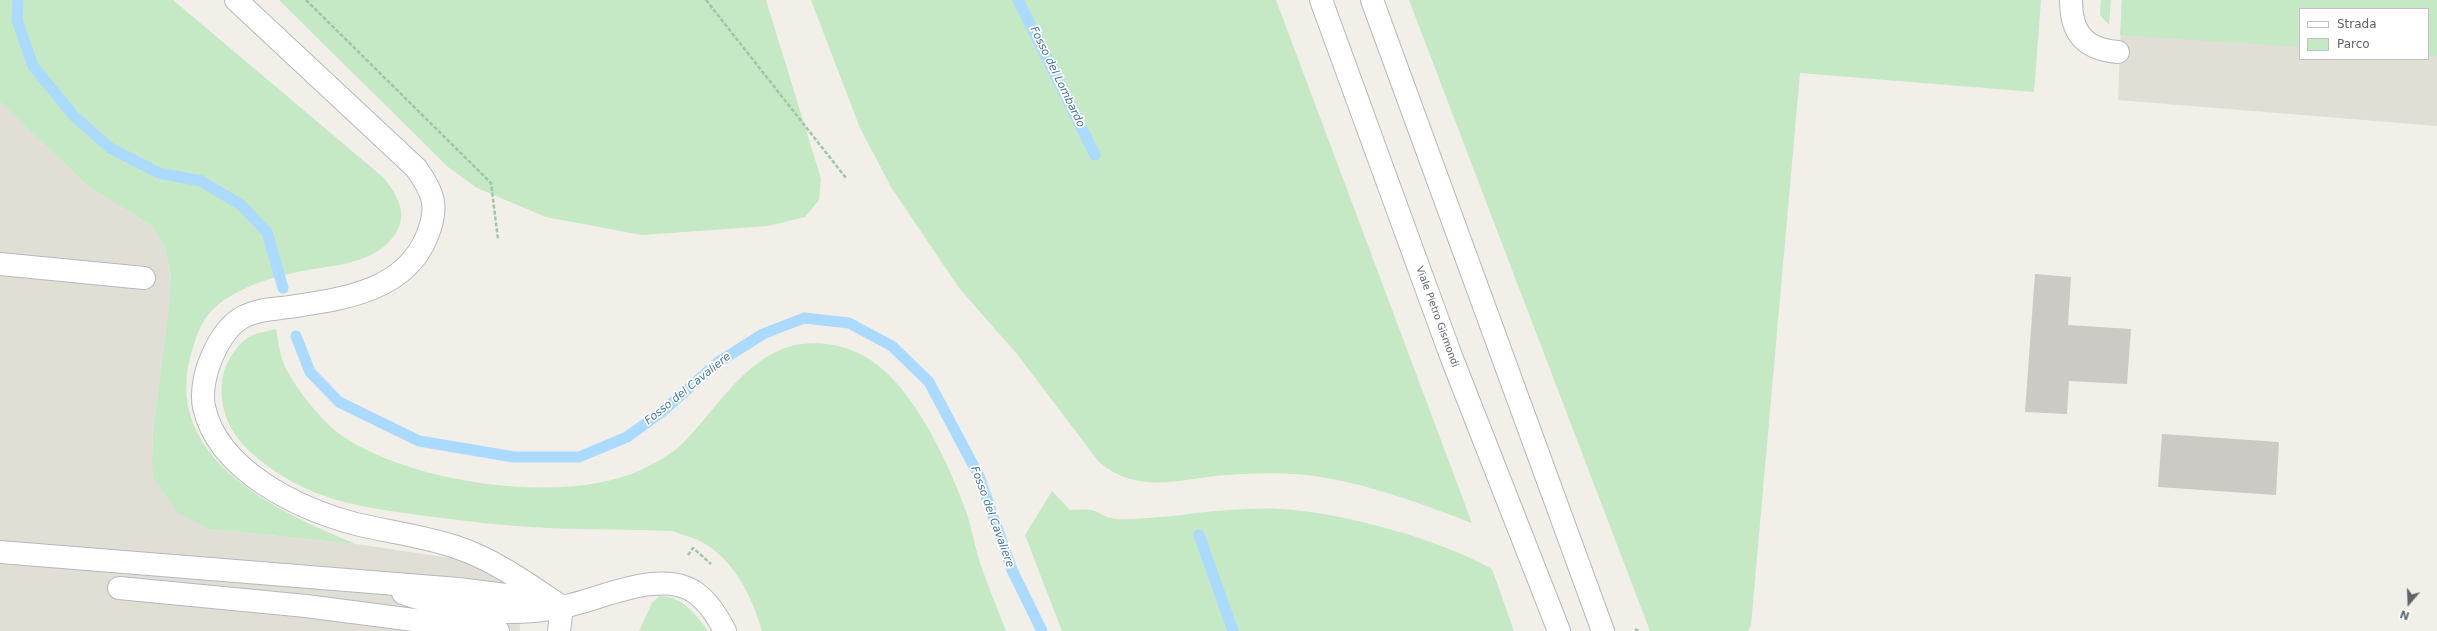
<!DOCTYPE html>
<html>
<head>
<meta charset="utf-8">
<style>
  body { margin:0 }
  #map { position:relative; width:2437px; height:631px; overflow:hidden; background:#f1efe8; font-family:"DejaVu Sans",sans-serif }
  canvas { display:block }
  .legend { position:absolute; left:2299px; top:8px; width:130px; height:52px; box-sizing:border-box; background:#fff; border:1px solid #bfc1c3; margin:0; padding:5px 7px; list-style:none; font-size:12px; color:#5f6368 }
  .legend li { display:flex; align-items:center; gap:8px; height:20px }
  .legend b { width:20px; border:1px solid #bfc1c3 }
  .north { position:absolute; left:2389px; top:583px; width:40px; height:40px; -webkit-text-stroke:3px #fff; paint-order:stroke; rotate:199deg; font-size:11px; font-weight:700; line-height:16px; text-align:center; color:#5f6368 }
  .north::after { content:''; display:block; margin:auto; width:14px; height:18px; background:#5f6368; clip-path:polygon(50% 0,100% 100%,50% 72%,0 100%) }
</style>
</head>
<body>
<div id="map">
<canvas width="2437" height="631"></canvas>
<ul class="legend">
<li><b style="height:5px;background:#fff"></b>Strada</li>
<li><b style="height:11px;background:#c5e8c5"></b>Parco</li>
</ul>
<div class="north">N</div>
</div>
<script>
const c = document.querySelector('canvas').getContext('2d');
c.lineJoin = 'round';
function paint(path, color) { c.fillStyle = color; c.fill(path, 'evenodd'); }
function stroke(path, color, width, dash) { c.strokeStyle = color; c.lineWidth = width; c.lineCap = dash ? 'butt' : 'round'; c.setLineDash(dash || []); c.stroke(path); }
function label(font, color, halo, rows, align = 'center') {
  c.font = font + ' "DejaVu Sans",sans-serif'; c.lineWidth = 3.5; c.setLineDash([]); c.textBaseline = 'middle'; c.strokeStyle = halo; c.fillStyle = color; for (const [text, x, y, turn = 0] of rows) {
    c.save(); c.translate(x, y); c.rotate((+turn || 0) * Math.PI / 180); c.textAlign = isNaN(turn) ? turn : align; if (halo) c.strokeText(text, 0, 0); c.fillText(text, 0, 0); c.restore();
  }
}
paint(new Path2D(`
  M2122,0h315v126l-319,-26zM2300,9h128v50h-128z
  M0,102l89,85 63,39 13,22 6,28 -2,28 -16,128 -1,30 57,67 147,15 161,24 3,63h-520z`), '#e1ded6');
paint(new Path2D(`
  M0,0h173l211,178c17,22 27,43 3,66 -23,22 -64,22 -94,29 -20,4 -41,11 -59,21 -30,17 -35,32 -44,64 -26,103 90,155 166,186l-147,-15 -31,-16 -24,-34 -2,-17 1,-30 16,-128 2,-28 -6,-28 -13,-22 -63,-39 -89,-85z
  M279,0h487l55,179 -2,21 -14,17 -37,9 -126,9 -96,-18 -69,-29 -29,-21z
  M811,0h465l196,523c-50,-19 -103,-39 -157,-47 -28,-4 -59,-3 -88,-1 -46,3 -87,21 -128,-13l-82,-108 -58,-66 -68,-101 -31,-59z
  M1409,0h632l-7,92 -234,-19 -49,552 -3,6h-98z
  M2101,0h10l-2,25 -9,-10z
  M2122,0h315v56h-9v-47h-128v38l-180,-12z
  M276,329c2,10 3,21 6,30 7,22 38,60 56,74 68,50 225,73 303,37 12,-6 29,-15 39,-24 32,-31 58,-78 100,-96 28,-12 63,-7 89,9 44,27 81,106 98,155 5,16 8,33 13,49 8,23 17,45 26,68h-244c-10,-35 -28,-71 -60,-89 -9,-5 -20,-7 -29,-11 -42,-2 -85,-1 -127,-3 -40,-2 -80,-7 -120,-12 -66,-9 -117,-15 -170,-59 -26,-22 -39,-48 -33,-82 3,-13 16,-35 30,-40 7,-3 16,-4 23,-6z
  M1052,491l18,19c7,0 15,-1 21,0 7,1 13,7 20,8 6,2 15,1 21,1 49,-2 99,-13 148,-10 61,3 159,30 212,60l22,62h-452l-37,-96z
  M659,596c23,0 36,17 49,35h-69l13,-28z`), '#c5e8c5');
stroke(new Path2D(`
  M18,0l-1,20 16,46 41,50 36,32 49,25 42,8 40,24 26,27 16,56
  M1018,0l77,155
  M296,336l14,36 29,30 80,39 95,16h65l48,-20 36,-26 54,-48 46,-29 41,-16 45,5 43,23 37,36 50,94 33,94 30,61
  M1199,535l34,96`), '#aadaff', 11);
paint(new Path2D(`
  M2035,274l36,3 -3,48 63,4 -4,55 -58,-3 -2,33 -42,-2z
  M2162,434l117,8 -3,53 -118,-8z`), '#cccac5');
const minor = new Path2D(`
  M236,0l180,168c18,25 23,39 11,68 -22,56 -86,63 -138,71 -14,2 -30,2 -44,9 -17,8 -27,26 -34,43 -6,14 -10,34 -7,48 14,64 95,102 152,117 33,8 67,12 100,23 39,13 72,37 106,60
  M1321,0l130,356 108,275
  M1372,0l231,631
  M2071,0c0,33 13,49 47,52
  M0,264l144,14
  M0,552l458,37 48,6 43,9
  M119,588l187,18 192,25
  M403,593c43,15 85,22 131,18 9,-1 18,-2 27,-4 36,-6 97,-38 132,-16 15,10 24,25 32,40
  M559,631l3,-24`);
stroke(minor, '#b5b8bc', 24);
stroke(new Path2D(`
  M306,0l185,183 7,56
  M706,0l140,178
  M688,555l5,-7 18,16
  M1635,629l4,2`), '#9cc7a9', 2.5, [4, 2]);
stroke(minor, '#fff', 22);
label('10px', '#5f6368', '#fff', [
  ["Viale Pietro Gismondi",1437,317,70]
]);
label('italic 11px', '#4174aa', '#fff', [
  ["Fosso del Lombardo",1057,77,64],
  ["Fosso del Cavaliere",688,389,-39],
  ["Fosso del Cavaliere",992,517,70]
]);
</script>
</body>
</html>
